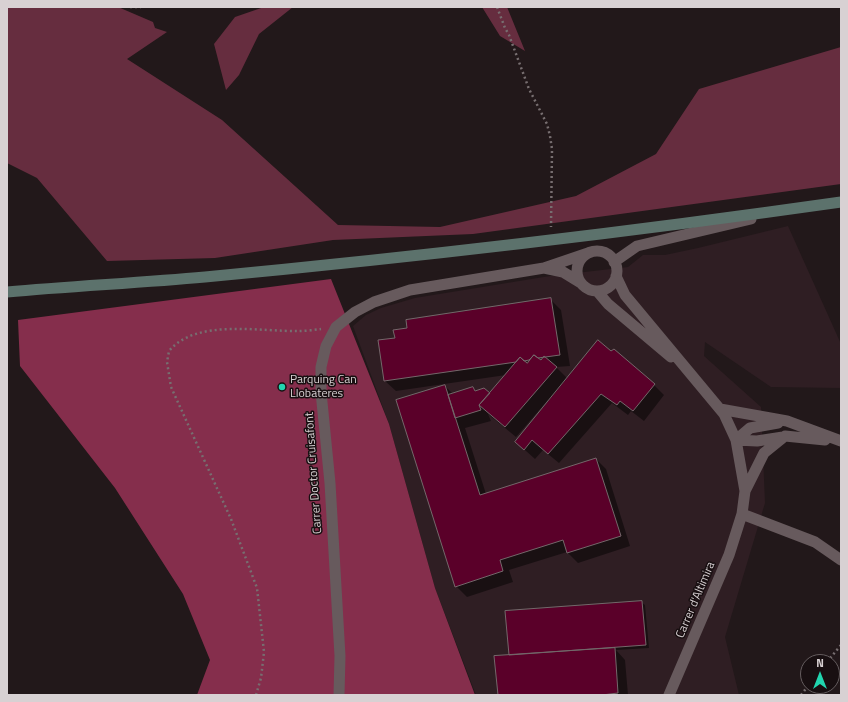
<!DOCTYPE html>
<html>
<head>
<meta charset="utf-8">
<style>
  body { margin:0 }
  #map { position:relative; width:848px; height:702px; overflow:hidden; background:#22181a; font-family:"Titillium Web",sans-serif }
  canvas { display:block }
  .frame { position:absolute; inset:0; border:8px solid #d8d1d3; pointer-events:none }
  .north { position:absolute; left:800px; top:654px; width:40px; height:40px; box-sizing:border-box; background:#180f11; border:1px solid #655d5f; border-radius:50%; rotate:0deg; font-size:11px; font-weight:700; line-height:16px; text-align:center; color:#d8d1d3 }
  .north::after { content:''; display:block; margin:auto; width:14px; height:18px; background:#21d5af; clip-path:polygon(50% 0,100% 100%,50% 72%,0 100%) }
</style>
</head>
<body>
<div id="map">
<canvas width="848" height="702"></canvas>
<div class="frame"></div>
<div class="north">N</div>
</div>
<script>
const c = document.querySelector('canvas').getContext('2d');
c.lineJoin = 'round';
function paint(path, color) { c.fillStyle = color; c.fill(path, 'evenodd'); }
function stroke(path, color, width, dash) { c.strokeStyle = color; c.lineWidth = width; c.lineCap = dash ? 'butt' : 'round'; c.setLineDash(dash || []); c.stroke(path); }
function label(font, color, halo, rows, align = 'center') {
  c.font = font + ' "Titillium Web",sans-serif'; c.lineWidth = 3; c.setLineDash([]); c.textBaseline = 'middle'; c.strokeStyle = halo; c.fillStyle = color; for (const [text, x, y, turn = 0] of rows) {
    c.save(); c.translate(x, y); c.rotate((+turn || 0) * Math.PI / 180); c.textAlign = isNaN(turn) ? turn : align; if (halo) c.strokeText(text, 0, 0); c.fillText(text, 0, 0); c.restore();
  }
}
paint(new Path2D(`
  M788,226l53,118v44l-70,-1 -66,-45 -1,14 57,51 4,96 -40,134 14,58h-263l-41,-107 -46,-164 -36,-98 13,-11 15,-7 34,-10 135,-22 78,-9 15,-12h22l33,-7z`), '#2f1e23');
paint(new Path2D(`
  M7,7h111l35,15 2,6 12,4 -40,27 95,61 116,105 102,2 136,-31 80,-42 43,-65 142,-42v137l-368,50 -140,6 -118,18 -108,3 -70,-83 -30,-15z
  M264,7h29l-34,27 -20,41 -13,15 -12,-46 21,-27z
  M482,7h25l18,44 -25,-15z`), '#662d3f');
paint(new Path2D(`
  M331,279l58,145 46,164 40,107h-278l13,-35 -27,-66 -68,-106 -95,-122 -2,-46z`), '#852e4c');
paint(new Path2D(`
  M551,300l10,10 9,56 -14,1 12,12 86,6 10,10 -20,26 -13,-10 -3,4 -16,-12 -53,60 -16,-13 -8,9 -19,-17 33,-41 -1,-1 -32,37 -28,-23 3,7 -26,7 21,66 110,-35 10,10 24,77 -52,17 -11,-11 -58,18 4,12 -46,15 -11,-11 -11,-200 9,9 19,-7 3,3 14,3 16,-19 -110,16 -11,-10 -6,-40 17,-2zM545,357l-4,5 -5,-4zM532,358l-5,6 -6,-4z
  M641,602l4,3 4,43 -33,2 9,10 3,35h-129l11,-39 -4,-44z`), '#0007');
const building = new Path2D(`
  M551,298l9,57 -22,3 -4,-3 -5,5 -5,1 -4,-4 -4,5 -132,19 -6,-41 17,-2 -2,-8 14,-2 -1,-8z
  M598,340l13,11 3,-2 41,35 -22,27 -13,-10 -3,4 -16,-11 -53,60 -16,-14 -8,10 -9,-8z
  M534,355l7,5 3,-4 13,11 -52,60 -26,-22 41,-48 7,6z
  M445,385l35,110 116,-37 25,78 -54,17 -4,-13 -63,20 3,11 -48,16 -59,-187z
  M473,387l2,4 9,-3 6,5 -11,12 2,5 -26,8 -7,-23z
  M642,601l4,44 -137,10 -4,-44z
  M615,648l3,45 -16,2h-104l-4,-39z`);
paint(building, '#5a0029');
stroke(building, '#74676a', 1);
stroke(new Path2D(`
  M130,7h11
  M497,7l8,21 4,7 20,54 18,35 3,12 2,13 -1,78
  M827,662l14,-17
  M256,695l5,-17 3,-26 -7,-64 -26,-69 -60,-132 -4,-25 2,-11c27,-33 93,-19 130,-20 7,0 15,-1 22,-2
  M801,695l7,-9`), '#776e70', 2.5, [2, 3]);
stroke(new Path2D(`
  M577 271a20 20 0 1 1 40 0a20 20 0 1 1-40 0Z
  M614,262l23,-16 114,-27
  M544,268l19,4 18,11
  M616,276l9,19 99,119 12,26 9,51 -3,23 -13,41 -60,140
  M597,291l11,13 63,53
  M720,409l67,12 54,20
  M736,440l14,-12 28,-5
  M736,440l21,1 26,-4
  M745,491l19,-38 21,-17 40,4
  M742,514l73,28 26,18
  M339,695l1,-39 -10,-173 -9,-91v-25l5,-21 10,-19 19,-15 19,-10 36,-12 134,-22 47,-16`), '#675a5d', 11);
stroke(new Path2D(`
  M7,292c66,-6 132,-9 198,-15 212,-20 425,-45 636,-75`), '#5c726c', 11);
for (const [x, y, r, color] of [
  [282,387,4,"#21d5af"]
]) { const dot = new Path2D(); dot.arc(x, y, r, 0, 2 * Math.PI); c.fillStyle = color; c.fill(dot); stroke(dot, '#180f11', 1.5); }
label('12px', '#d8d1d3', '#180f11', [
  ["Parquing Can",290,380],
  ["Llobateres",290,394]
], 'left');
label('12px', '#d8d1d3', '#180f11', [
  ["Carrer Doctor Cruisafont",314,473,-94],
  ["Carrer d'Altimira",696,600,-67]
]);
</script>
</body>
</html>
